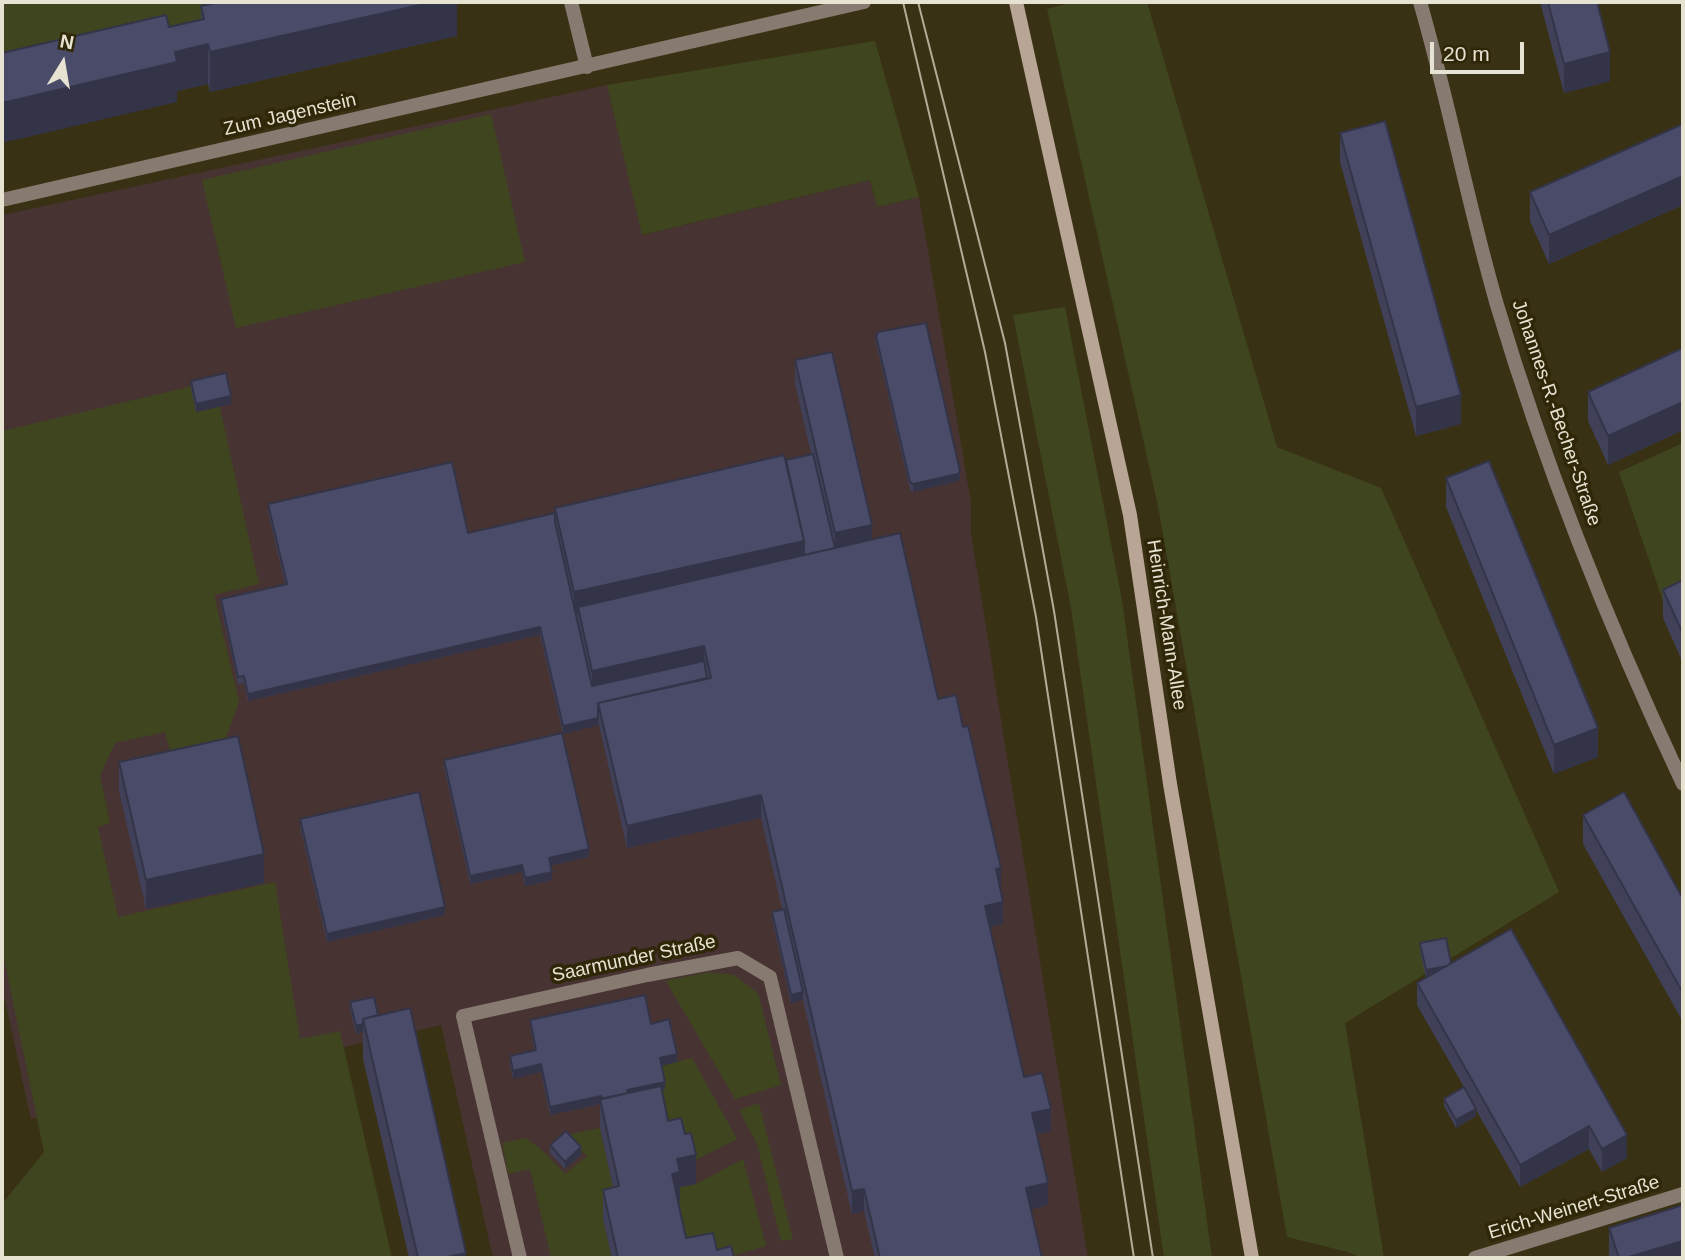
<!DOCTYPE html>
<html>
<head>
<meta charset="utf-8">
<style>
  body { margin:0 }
  #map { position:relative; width:1685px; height:1260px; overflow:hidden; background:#393113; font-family:Arial,sans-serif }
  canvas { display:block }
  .frame { position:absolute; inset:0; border:4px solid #e7e3d2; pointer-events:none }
  .north { position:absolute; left:28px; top:28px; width:70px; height:70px; -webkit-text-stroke:5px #2f2708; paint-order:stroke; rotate:11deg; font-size:19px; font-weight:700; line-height:28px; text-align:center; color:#e7e3d2 }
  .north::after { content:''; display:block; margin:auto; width:24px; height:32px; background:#e7e3d2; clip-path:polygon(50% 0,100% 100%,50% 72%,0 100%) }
  .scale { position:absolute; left:1430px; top:42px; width:94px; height:32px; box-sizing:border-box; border:4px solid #e7e3d2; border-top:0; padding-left:9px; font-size:21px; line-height:24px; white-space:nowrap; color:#e7e3d2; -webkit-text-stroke:5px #2f2708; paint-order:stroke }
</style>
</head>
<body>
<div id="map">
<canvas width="1685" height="1260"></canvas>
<div class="frame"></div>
<div class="north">N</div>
<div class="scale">20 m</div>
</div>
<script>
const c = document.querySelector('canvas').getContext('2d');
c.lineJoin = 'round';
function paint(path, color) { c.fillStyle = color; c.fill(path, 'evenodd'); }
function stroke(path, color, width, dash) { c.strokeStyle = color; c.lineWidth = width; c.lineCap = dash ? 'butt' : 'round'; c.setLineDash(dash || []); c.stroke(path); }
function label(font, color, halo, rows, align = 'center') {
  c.font = font + ' Arial,sans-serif'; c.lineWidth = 7; c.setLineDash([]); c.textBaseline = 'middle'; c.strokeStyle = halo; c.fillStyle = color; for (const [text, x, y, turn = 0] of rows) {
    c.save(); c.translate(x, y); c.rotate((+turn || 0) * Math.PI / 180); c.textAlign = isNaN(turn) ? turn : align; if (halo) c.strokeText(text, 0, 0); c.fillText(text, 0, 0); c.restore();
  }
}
paint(new Path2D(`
  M607,85l36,150 227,-55 7,27 42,-10 52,306v31l117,724h-595l-52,-233 -410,94 -29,-132v-772z`), '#473332');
paint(new Path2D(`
  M2,2h318l-318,70z
  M1074,2h73l130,445 104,41 178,404 -214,131 39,235h-22l-14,-6 -61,-15 -129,-731 -111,-497z
  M875,41l44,156 -42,10 -7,-27 -228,55 -35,-150z
  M491,114l34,148 -289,66 -34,-148z
  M1065,307l57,293 90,658h-48l-93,-650 -58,-293z
  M214,381l45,203 -45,11 25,107 -14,38 -55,12 -5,-20 -50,11 -15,32 10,48 -12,4 20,90 157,-35 25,157 40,-8 52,227h-390v-54l42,-52 -42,-203v-518z
  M1683,443v150l-20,8 -44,-129z
  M708,972l26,3 24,18 23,92 -46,14 -69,-118z
  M692,1058l45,81 -46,23 -64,-64 33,-32z
  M759,1103l34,136 -12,2 -24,-97 -18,-34z
  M600,1128l19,87 -16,4 9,39h-61l-21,-89 -22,5 -6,-31 24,-5 17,13 22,23 22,-18 -20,-21z
  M743,1159l23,87 -41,12h-41l-12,-55 5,-15 19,-4z`), '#3f461f');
stroke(new Path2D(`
  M520,1258l-57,-242 184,-41 91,-17 32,19 67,281`), '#877b71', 14);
stroke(new Path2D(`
  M571,2l16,65
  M1420,2c29,100 48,203 77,303 49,164 113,324 186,479
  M2,200l862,-198
  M1475,1258l208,-64`), '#877b71', 14);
stroke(new Path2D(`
  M1016,2l114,513 40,269 82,474`), '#b8a595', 14);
stroke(new Path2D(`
  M903,2l82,350 51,265 98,641
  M918,2l87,341 49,268 99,647`), '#b2ac97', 2);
paint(new Path2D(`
  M457,2v34l-247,56 -2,-8 -31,7v11l-8,-75 32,-8v-13z
  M1540,2h57l13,79 -46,12z
  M1683,124v81l-134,59 -19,-43v-29z
  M1340,133l121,291 -45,12 -76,-274z
  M876,336l84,143 -2,2 -45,11 -3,-2 -34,-147z
  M1683,348v82l-75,35 -20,-44v-29z
  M795,360l77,180 66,159 62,191 3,34 -13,3 34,150 27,54 -14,3 11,71 -18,4 12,49h-167l-11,-47 -12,3 -49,-214 -12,3 -19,-84v-7l10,-3 -21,-91 -134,30 -28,-123 -36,9 -23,-99 -292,66 -4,-18 -6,1 -17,-77v-8l64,-15 -17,-72v-8l200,29 87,-20v-5l256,-54 -16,-71z
  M191,381l40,23 -35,8 -5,-23z
  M1446,478l152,279 -44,17 -108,-267z
  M1683,580v83l-20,-45v-28z
  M444,760l145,97 -38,8 1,15 -27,6 -3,-14 -52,12 -26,-116z
  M119,762l145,121 -118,26 -27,-118z
  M1583,815l100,84v123l-100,-178z
  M300,819l145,96 -118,27 -27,-115z
  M1420,943l31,20 176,195 -25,14 -13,-23 -69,38 -44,-77v6l-20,12 -12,-22v-7l20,-12 -47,-82v-22l9,-5 -6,-27z
  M350,1002l28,13 88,243h-57l-46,-199v-27l-7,2 -6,-24z
  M530,1020l121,4 26,38 -16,3 4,24 -3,1 6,31 28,63 -16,3v14l-2,1 8,36 31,12 17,8h-122l-9,-39v-29l10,-3 -13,-59v-24l-50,11 -9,-43 -28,7 -3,-15v-8l25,-5 -5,-23z
  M550,1145l31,10 -16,14 -15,-16z
  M1609,1228l74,30h-74z`), '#404059');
paint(new Path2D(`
  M433,2h24v34l-247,56v-40z
  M208,44v40l-31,7v11l-175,41v-40l173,-51z
  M1610,52v29l-46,12v-29z
  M1683,176v29l-134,59v-29z
  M1461,395v29l-45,12v-29z
  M231,396v8l-35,8v-8z
  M1683,402v28l-75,35v-29z
  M960,471v8l-2,2 -45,11v-8z
  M872,525v22l-37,9v-23z
  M804,541v22l-226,44v7l-4,1v-23z
  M540,627v8l-292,66v-7z
  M704,646v22l-112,26v-23z
  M598,718l1,7 -36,9v-8z
  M1598,728v29l-44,17v-29z
  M761,795v23l-134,30v-22z
  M589,849v8l-40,9v-8z
  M264,854v29l-118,26v-29z
  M522,865v7l-52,12v-8z
  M1001,868v22l-5,-21z
  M552,872v8l-27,6v-8z
  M1003,902v22l-18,4v-22z
  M445,907v8l-118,27v-8z
  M1452,965l-26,13v-8z
  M803,992v8l-12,3v-8z
  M363,1024v8l-7,2v-8z
  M677,1054v8l-17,4v-8z
  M541,1064v8l-28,7v-8z
  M665,1082v7l-38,9v-8z
  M601,1096v8l-1,-5v5l-50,11v-8z
  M1051,1109v22l-19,4v-22z
  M1476,1109v7l-20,12v-8z
  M1589,1126v23l-69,38v-22z
  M1627,1135v23l-25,14v-23z
  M581,1147v8l-16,14v-7z
  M696,1155v29l-16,3v14l-8,2v-29l5,-15z
  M1048,1183v22l-22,6v-23z
  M864,1189v22l-12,3v-23z
  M1683,1241v17h-58z
  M466,1253v5h-23z`), '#343449');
const building = new Path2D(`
  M220,2h213l-223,50 -2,-8 -33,8 2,10 -175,41v-50l164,-38 3,12 18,-4 17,-4 -3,-13z
  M1548,2h49l13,50 -46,12z
  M1385,121l76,274 -45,12 -76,-274z
  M1683,124v52l-134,59 -19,-43z
  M926,323l34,148 -2,3 -45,10 -3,-2 -34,-146 2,-4z
  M1683,348v54l-75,34 -20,-44z
  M832,352l40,173 -37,8 -40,-173z
  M226,373l5,23 -35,8 -5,-23z
  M813,454l22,94 -31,7v-14l-18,-81z
  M784,455l20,86 -230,51 -19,-84z
  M1489,461l109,267 -44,17 -108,-267z
  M452,462l16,71 87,-20v9l37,164 112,-25 3,17 -109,25v15l-35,8 -23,-99 -292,67 -4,-18 -6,1 -17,-78 66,-15 -19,-80z
  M900,533l38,166 18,-4 7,32 5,-1 33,142 -5,1 7,33 -18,4 39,171 18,-4 9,36 -19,4 16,70 -22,5 16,70h-162l-16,-69 -12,2 -91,-396 -134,31 -29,-123 113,-25 -7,-32 -112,25 -14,-64z
  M1683,580v54l-20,-44z
  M562,733l27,116 -40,9 3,14 -27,6 -3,-13 -52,11 -26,-116z
  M238,736l26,118 -118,26 -27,-118z
  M419,792l26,115 -118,27 -27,-115z
  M1624,792l59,107v94l-100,-178z
  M784,909l19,83 -12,3 -19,-83z
  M1511,929l116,206 -25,14 -13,-23 -69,39 -103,-182z
  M1446,938l5,25 -4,3 -21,4 -6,-27z
  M645,995l6,29 18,-5 8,35 -17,4 5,24 -38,8 1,3 -26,6 -1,-3 -51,11 -9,-43 -28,7 -3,-15 26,-6 -6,-30z
  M374,997l4,18 -15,4v5l-7,2 -6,-24z
  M410,1008l56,245 -23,5h-25l-55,-239z
  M661,1086l7,35 13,-3 4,16 6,-1 5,22 -19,4 3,13 -8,2 14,64 27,-5 4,17 14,-4 3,12h-116l-15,-68 16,-4 -19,-87z
  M1464,1087l12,22 -20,11 -12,-21z
  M566,1131l15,16 -16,15 -15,-17z
  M1683,1205v36l-58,17h-6l-10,-30z`);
paint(building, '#4a4b68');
stroke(building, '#343449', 2);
label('19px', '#e7e3d2', '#2f2708', [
  ["Zum Jagenstein",290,115,-13],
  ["Johannes-R.-Becher-Straße",1556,413,71],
  ["Heinrich-Mann-Allee",1166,625,81],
  ["Saarmunder Straße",634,959,-12],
  ["Erich-Weinert-Straße",1574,1208,-17]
]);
</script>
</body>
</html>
